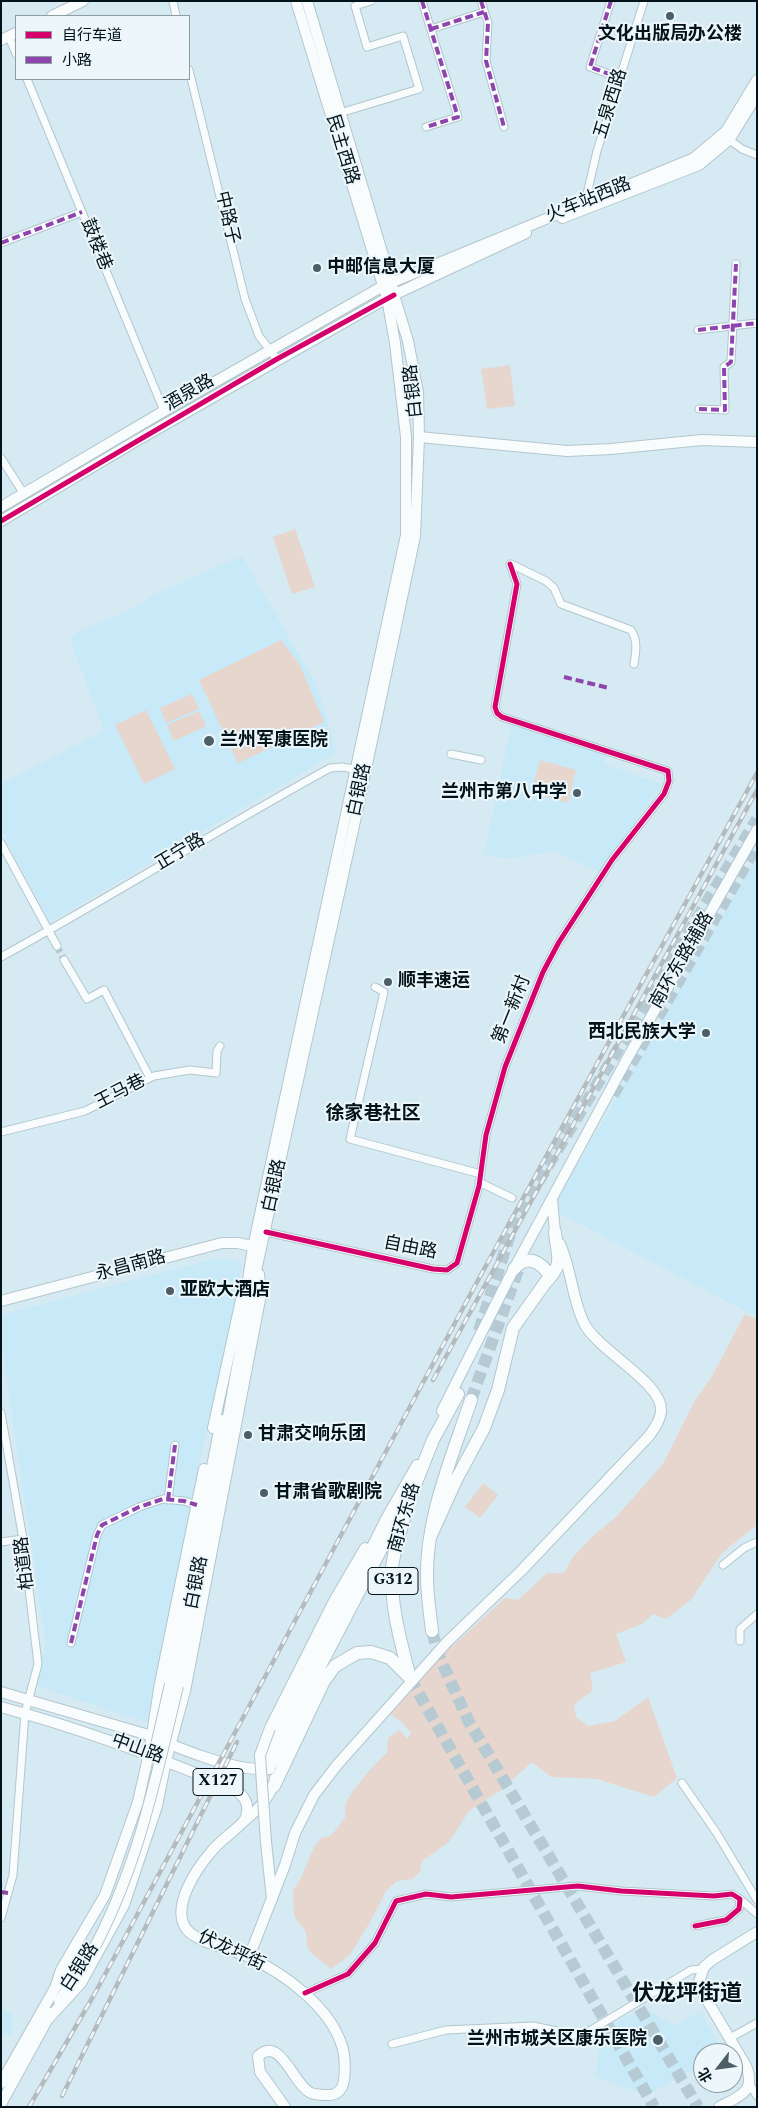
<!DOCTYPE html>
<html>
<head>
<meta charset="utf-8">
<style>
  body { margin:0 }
  #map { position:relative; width:758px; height:2108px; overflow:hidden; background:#d5eaf2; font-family:Spectral,"Noto Sans SC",serif }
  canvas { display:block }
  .frame { position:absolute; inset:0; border:2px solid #02131a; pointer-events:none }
  .legend { position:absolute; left:15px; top:15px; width:175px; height:65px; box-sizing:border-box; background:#edf7fb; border:1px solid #8f9ca1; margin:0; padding:6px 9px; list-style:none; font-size:15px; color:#02131a }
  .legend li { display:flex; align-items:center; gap:10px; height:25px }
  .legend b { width:25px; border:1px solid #8f9ca1 }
  .north { position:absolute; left:693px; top:2043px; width:50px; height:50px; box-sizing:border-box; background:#edf7fb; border:1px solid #8f9ca1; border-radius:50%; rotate:240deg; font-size:14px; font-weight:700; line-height:20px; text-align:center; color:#02131a }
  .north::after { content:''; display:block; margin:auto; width:18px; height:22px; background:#4c5e66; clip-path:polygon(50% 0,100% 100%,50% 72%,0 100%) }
</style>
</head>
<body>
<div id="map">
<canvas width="758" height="2108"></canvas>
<div class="frame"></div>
<ul class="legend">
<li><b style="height:6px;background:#d6006c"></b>自行车道</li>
<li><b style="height:6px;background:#8e44ad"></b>小路</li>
</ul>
<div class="north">北</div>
</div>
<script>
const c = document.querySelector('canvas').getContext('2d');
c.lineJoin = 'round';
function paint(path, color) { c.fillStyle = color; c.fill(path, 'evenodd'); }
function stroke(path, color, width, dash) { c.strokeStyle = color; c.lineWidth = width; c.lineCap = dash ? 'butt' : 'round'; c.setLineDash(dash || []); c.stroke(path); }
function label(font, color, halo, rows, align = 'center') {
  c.font = font + ' Spectral,"Noto Sans SC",serif'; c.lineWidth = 4; c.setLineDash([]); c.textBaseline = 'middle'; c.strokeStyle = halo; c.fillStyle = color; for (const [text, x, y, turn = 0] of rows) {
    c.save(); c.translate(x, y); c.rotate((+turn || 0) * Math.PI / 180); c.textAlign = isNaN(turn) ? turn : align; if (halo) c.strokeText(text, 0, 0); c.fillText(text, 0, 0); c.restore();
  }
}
paint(new Path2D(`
  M242,556l74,128 21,68 -287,170 -49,-92v-46l103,-53 -34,-92 8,-7 69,-30v-4z
  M512,723l96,26 -4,15 58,20 -61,88 -49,-21 -43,8 -25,-5z
  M757,857v460l-205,-108z
  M214,1259h15l14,4 -51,236 -45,223 -113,-37 12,-41 -45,-303v-26z
  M1,2007l12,9 -2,19h-10z
  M645,2009l30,17 25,-14 24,40 -21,1v11l-56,31 -51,-18 5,-49z`), '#c7e9f8');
paint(new Path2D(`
  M510,365l5,41 -28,3 -6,-40z
  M295,529l20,58 -23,7 -19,-57z
  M281,640l19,25 24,57 -86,41 -39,-83z
  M192,694l7,15 -33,14 -6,-15z
  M146,710l29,59 -31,15 -29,-59z
  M199,711l7,15 -32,15 -7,-16z
  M540,760l36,10 -8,33 -37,-10z
  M745,1314l12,5v206l-35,28 -31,47 -25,19 -13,-5 -11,10 -26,10 10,28 -36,11 3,17 -19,15 2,12 12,9 27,-5 33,-24 29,81 -23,19 -57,-18 -46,-2 -19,-15 -32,29 -31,20 -20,31 -27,19 -2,11 -8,7 -15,2 -11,10 -13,26 -23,38 -19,14 -21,-17 -3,-7 -1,-13 -12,-16 -1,-25 8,-13 13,-31 7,-9 10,-2 15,-20c-1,-3 -2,-6 -1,-8 1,-13 32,-47 42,-55l1,-15 12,-8 7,9 4,-6 -9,-11 -13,-9 57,-61 59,-54 13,2 29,-27h17l9,-16 20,-21 22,-18 48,-54 31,-62 17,-24z
  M483,1483l15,12 -18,23 -15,-11z`), '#e7d6ce');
stroke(new Path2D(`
  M57,946l7,14`), '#b5cad2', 7, [7, 3.5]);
stroke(new Path2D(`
  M613,1095l144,-250
  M479,1331l35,-109 243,-403
  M471,1400l50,-138
  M432,1631l7,25 29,64 230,387
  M410,1678l244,429`), '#b5cad2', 12, [12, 6]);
const street = new Path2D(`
  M173,1l3,15
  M422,1l36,116 -32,10
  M481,1l7,22 -2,38 18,66
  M611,1l-21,66 30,11
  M431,29l53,-17
  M9,37l7,17
  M189,70l56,229 14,37 18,23
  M27,79l137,332
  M340,113l79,-24 -16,-53 -36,11 -12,-41 16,-5
  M727,138l15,11 15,6
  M587,204v-10l10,-43 47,-150
  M1,243l81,-31
  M698,330l59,-7
  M699,409l26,1 -1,-43 7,-5 5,-98
  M1,458l23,36
  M511,564l35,17 8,7 7,16 70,26c7,10 5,22 3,34
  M451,754l30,6
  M1,843l56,103
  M1,957c111,-61 218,-128 329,-189l12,-1 18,3
  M64,960l23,39 17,-9 46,88
  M375,987l9,5 -34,147 131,35
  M1,1132l84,-21 69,-35 36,-6 26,3 1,-22 3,-5
  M479,1182l33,16
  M266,1232l167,37 14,1 10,-7 22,-77 7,-51 19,-68 38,-95 16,-30 53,-82 52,-66 5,-13 -1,-10 -166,-54 -5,-4 -2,-6 22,-123 -7,-20
  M1,1413l22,126 15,125 -13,49 -12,162 -12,43
  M168,1500l7,-55
  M1,1542l22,-3
  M723,1565l21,-17 13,-6
  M740,1641v-12l17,-15
  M71,1643l26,-108 5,-10 37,-18 24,-8 21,2 13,4
  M682,1783l34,49 41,68
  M740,1899l17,15
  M305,1993l43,-19 27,-31 21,-42 30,-7 25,3 127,-11 43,5 93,5 18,-2 8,5 -1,10 -13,11 -31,6
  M730,2038l27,-15
  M392,2044l54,-14 87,-4 43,9 15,-5 100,-60 12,-1
  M750,2085l7,11`);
const secondary = new Path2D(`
  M296,1l89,291
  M307,1l86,288
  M52,16l31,-15
  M1,40l15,-7
  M562,218l137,-53 30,-25 28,-45
  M419,437l148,14 44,-2 91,-9 55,2
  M1,507l163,-96 219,-125 311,-128 32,-27 31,-51
  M1,521l135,-80 251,-143 139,-65
  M1,1301l221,-58h16l23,5
  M244,1821c-10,11 -24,19 -33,31 -14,16 -39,53 -26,75 9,16 48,22 64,30 36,17 81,50 93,89 3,9 5,37 -2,44 -5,6 -11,5 -17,5 -4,-1 -8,0 -12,-2 -18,-8 -30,-58 -53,-37l2,16 25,35
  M249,1957l36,-92 10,-32 19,-38 23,-30 110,-123 74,-71 128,-135c5,-7 11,-15 12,-24 4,-29 -66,-62 -78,-91 -11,-24 -12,-53 -23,-77
  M719,2107c19,-10 38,-15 27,-41l-45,-76 -2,-8 5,-15 8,-7 45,-28`);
const primary = new Path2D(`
  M552,1199l3,33
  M246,1293l7,-46 153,-712v-98l-11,-94 -8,-45
  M442,1411l67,-133 118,-219 130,-229
  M213,1428l31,-142
  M170,1684l51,-264
  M178,1686l72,-388 107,-486 58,-276 4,-99 -1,-45 -10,-51 -14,-46
  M1,1692l151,44c30,14 85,36 118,33
  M1,1707c79,21 154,49 229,80 15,8 21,17 15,33
  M270,1728l64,-127 31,-53
  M263,1770l3,-12 121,-241 30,-52
  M244,1821c14,-11 28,-25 31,-43
  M266,1842l6,57
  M55,1988l6,-18 44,-75 33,-93 11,-49 11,-70 44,-214
  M59,2001l27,-40
  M48,2019l33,-36 43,-78 33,-99 9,-45 19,-70 76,-397 -2,-20
  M1,2083l54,-95 31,-37
  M1,2104l50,-91`);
const highway = new Path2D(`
  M546,1282c19,-20 11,-25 9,-50
  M413,1490l20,-50 25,-46
  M406,1512c-5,17 -12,38 -14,56 -2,37 9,75 18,110
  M431,1535l25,-55 28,-52 14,-38 15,-62 37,-52c-9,-14 -23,-23 -36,-7
  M432,1631c-2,-18 -5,-36 -5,-54 -1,-60 25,-120 44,-177
  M263,1770l11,-9 9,-14 37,-81 95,-182
  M274,1786l50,-105 11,-15 22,-13 14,-1 19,6 20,20`);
stroke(street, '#b3c6cd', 9);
stroke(secondary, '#b3c6cd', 12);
stroke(primary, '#b3c6cd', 12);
stroke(highway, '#b3c6cd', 14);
stroke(street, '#f9fcfd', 7);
stroke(secondary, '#f9fcfd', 10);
stroke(primary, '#f9fcfd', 10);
stroke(highway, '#f9fcfd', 12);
const rail = new Path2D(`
  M433,1380l324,-590
  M62,2096l175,-354
  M29,2107l65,-112 383,-713 280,-509`);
stroke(rail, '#b5babd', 4.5);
stroke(rail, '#edf7fb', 2.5, [8]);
const primaryBridge = new Path2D(`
  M154,1754l16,-70
  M266,1842l-6,-87 10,-27
  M91,1954c47,-86 64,-173 87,-268`);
stroke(primaryBridge, '#b3c6cd', 12, []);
stroke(primaryBridge, '#f9fcfd', 10);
stroke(new Path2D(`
  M422,1l36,116 -32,10
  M481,1l7,22 -2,38 18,66
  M611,1l-21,66 30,11
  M431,29l53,-17
  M1,243l81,-31
  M698,330l59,-7
  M699,409l26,1 -1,-43 7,-5 5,-98
  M564,677l45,11
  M168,1500l7,-55
  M71,1643l26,-108 5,-10 37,-18 24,-8 21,2 13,4
  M1,1892l7,1`), '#8e44ad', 4, [8, 4]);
stroke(new Path2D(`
  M1,521l276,-162 117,-64
  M266,1232l167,37 14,1 10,-7 22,-77 7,-51 19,-68 38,-95 16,-30 53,-82 52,-66 5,-13 -1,-10 -166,-54 -5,-4 -2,-6 22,-123 -7,-20
  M305,1993l43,-19 27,-31 21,-42 30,-7 25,3 127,-11 43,5 93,5 18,-2 8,5 -1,10 -13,11 -31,6`), '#d6006c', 5);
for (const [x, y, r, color] of [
  [670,16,5,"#4c5e66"],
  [317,268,5,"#4c5e66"],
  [209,741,6,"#4c5e66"],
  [577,793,5,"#4c5e66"],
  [388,982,5,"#4c5e66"],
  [706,1033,5,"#4c5e66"],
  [170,1291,5,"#4c5e66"],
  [248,1435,5,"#4c5e66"],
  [264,1493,5,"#4c5e66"],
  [658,2040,6,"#4c5e66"]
]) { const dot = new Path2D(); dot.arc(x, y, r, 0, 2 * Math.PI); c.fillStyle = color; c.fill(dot); stroke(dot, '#edf7fb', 2); }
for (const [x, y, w] of [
  [393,1581,50],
  [218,1782,50]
]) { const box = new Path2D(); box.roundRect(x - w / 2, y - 13.5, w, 27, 4); c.fillStyle = '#edf7fb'; c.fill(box); stroke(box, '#02131a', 1); }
label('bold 16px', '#02131a', null, [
  ["G312",393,1581],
  ["X127",218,1782]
]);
label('bold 18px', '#02131a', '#edf7fb', [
  ["文化出版局办公楼",670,35,"center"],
  ["中邮信息大厦",327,268],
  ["兰州军康医院",220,741],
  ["兰州市第八中学",567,793,"right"],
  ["顺丰速运",398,982],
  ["西北民族大学",696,1033,"right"],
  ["亚欧大酒店",180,1291],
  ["甘肃交响乐团",258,1435],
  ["甘肃省歌剧院",274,1493],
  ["兰州市城关区康乐医院",647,2040,"right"]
], 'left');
label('18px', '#02131a', '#edf7fb', [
  ["五泉西路",612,104,-73],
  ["民主西路",341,150,73],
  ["火车站西路",589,201,-22],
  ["中路子",226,218,77],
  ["鼓楼巷",95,245,68],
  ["白银路",415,391,-96],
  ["酒泉路",190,394,-30],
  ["白银路",361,790,-78],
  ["正宁路",181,853,-31],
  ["南环东路辅路",683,961,-60],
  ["第一新村",513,1010,-68],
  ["王马巷",121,1093,-27],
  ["白银路",276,1186,-78],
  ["自由路",410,1249,11],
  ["永昌南路",131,1267,-15],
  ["南环东路",406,1518,-74],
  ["柏道路",26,1563,-97],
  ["白银路",198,1583,-79],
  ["中山路",137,1750,20],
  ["伏龙坪街",231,1952,25],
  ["白银路",81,1968,-57]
]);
label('bold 19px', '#02131a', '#edf7fb', [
  ["徐家巷社区",373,1115]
]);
label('bold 22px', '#02131a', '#edf7fb', [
  ["伏龙坪街道",687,1996]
]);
</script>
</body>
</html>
